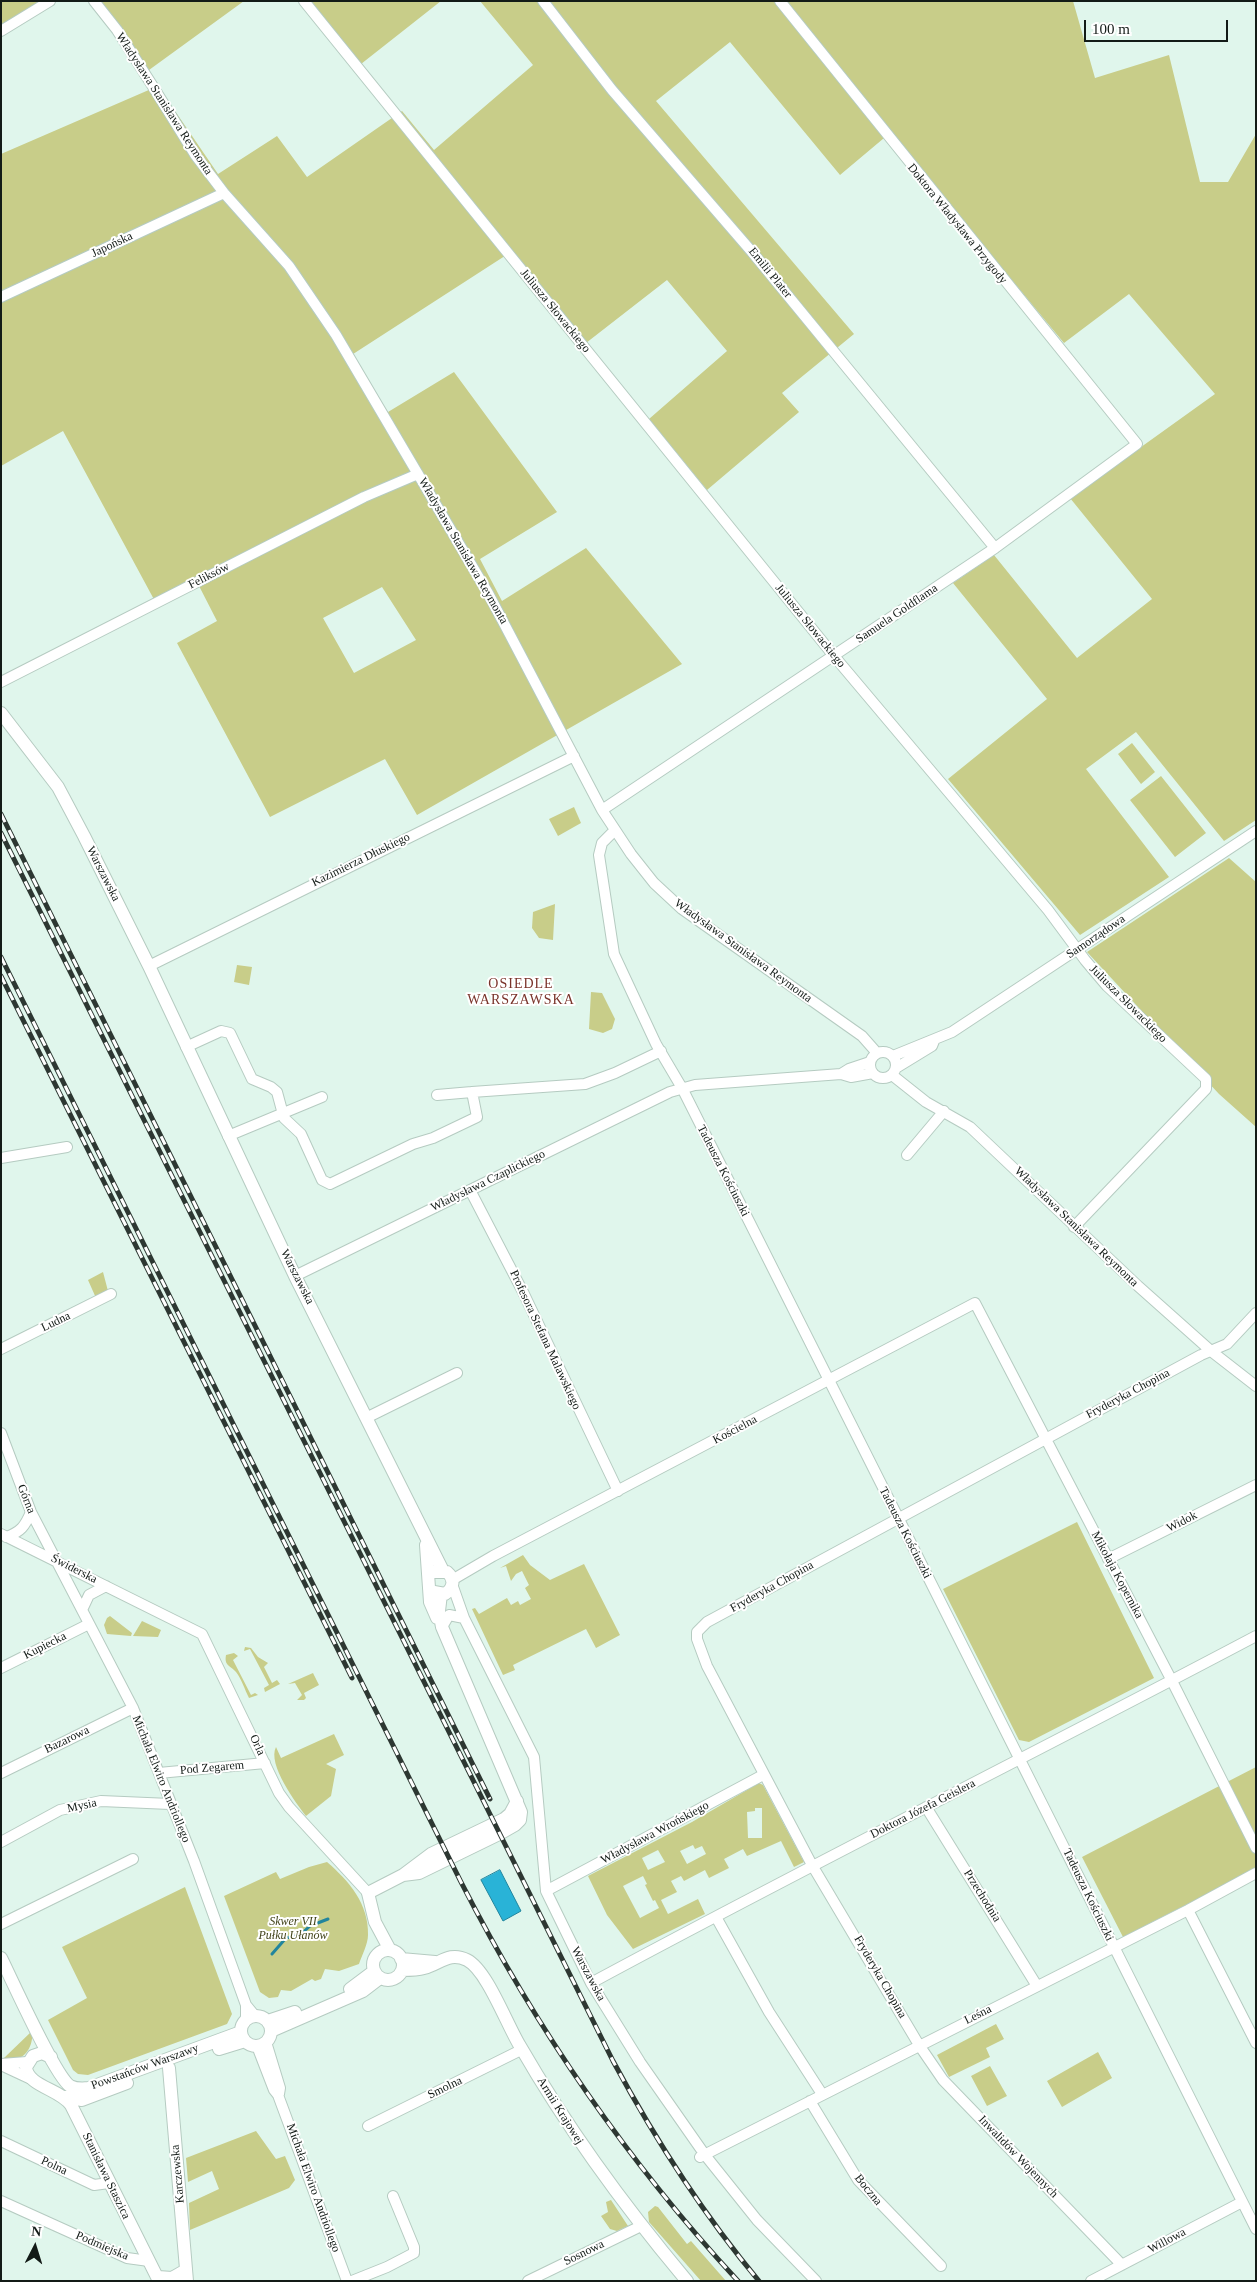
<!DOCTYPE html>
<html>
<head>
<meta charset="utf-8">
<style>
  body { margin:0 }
  #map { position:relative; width:1257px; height:2282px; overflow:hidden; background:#e0f6ec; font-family:"Times New Roman",serif }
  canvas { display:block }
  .frame { position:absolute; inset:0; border:2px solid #131b17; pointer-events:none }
  .north { position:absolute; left:10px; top:2222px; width:50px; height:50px; -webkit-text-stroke:4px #fff; paint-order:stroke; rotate:5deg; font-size:14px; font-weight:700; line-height:20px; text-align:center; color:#131b17 }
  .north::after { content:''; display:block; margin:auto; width:18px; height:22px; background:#131b17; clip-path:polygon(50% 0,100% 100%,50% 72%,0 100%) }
  .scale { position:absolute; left:1084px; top:20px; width:144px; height:22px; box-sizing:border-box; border:2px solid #131b17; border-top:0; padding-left:6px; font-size:15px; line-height:18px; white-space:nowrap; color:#131b17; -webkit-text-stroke:4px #fff; paint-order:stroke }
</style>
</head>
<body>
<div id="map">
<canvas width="1257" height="2282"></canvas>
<div class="frame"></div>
<div class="north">N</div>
<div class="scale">100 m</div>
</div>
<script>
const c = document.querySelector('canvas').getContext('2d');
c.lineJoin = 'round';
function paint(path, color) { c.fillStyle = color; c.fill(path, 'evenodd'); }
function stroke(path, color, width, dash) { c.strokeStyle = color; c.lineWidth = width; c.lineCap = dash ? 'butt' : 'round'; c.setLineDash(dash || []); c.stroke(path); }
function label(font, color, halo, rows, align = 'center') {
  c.font = font + ' "Times New Roman",serif'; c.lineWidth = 4; c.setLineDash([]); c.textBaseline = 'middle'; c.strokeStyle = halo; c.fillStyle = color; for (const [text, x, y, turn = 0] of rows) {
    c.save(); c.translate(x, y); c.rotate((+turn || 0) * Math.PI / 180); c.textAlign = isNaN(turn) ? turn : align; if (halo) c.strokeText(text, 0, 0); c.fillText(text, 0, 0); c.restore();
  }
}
paint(new Path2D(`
  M1,1h42l-42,25z
  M99,1h145l-95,69z
  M311,1h130l-80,63z
  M480,1h593l22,77 74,-23 31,127h28l28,-48v686l-32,21 -88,-109 -50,37 83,108 -89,58 -132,-156 99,-80 -94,-116 41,-28 83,103 75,-59 -82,-101 145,-104 -86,-100 -65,49 -174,-210 -50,42 -110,-133 -74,59 198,233 -72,59 17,19 -92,78 -58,-71 78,-68 -60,-71 -81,63 -75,-91 -161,104 38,56 66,-40 103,140 -77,47 22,42 84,-53 96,116 -265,151 -32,-56 -115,58 -93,-174 40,-22 -19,-37 -41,21 -94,-174 -62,35v-312l157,-68 60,88 59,-38 30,41 95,-66 32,39 99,-85zM382,587l34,53 -62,33 -31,-55z
  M1132,743l23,29 -14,12 -23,-30z
  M1161,776l45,57 -31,24 -45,-57z
  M574,807l7,16 -23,13 -9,-17z
  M1229,858l27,24v245l-37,-33 -132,-142z
  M555,904l-2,36 -14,-2 -7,-10 1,-16z
  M237,965l15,2 -3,18 -15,-3z
  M591,992l11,1 13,26 -3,10 -9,4 -14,-4z
  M103,1272l5,19 -12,7 -8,-18z
  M1077,1522l77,156 -125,64 -10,-2 -76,-151z
  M523,1555l7,10 20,15 34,-16 36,71 -24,13 -10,-19 -73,36 2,5 -12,5 -31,-66 3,-1 4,6 28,-16 4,7 7,-4 2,4 11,-6 -6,-11 4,-3 -7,-14 -6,3 -5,7 -5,-15 -6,2z
  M110,1616l22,17 -1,3 -24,-2 -3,-9 3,-7z
  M142,1621l19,9 -3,7 -25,-1z
  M245,1647l6,1 7,9 10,6 -4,4 8,16 5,-3 3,4 -15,8 -1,-4 5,-3 -19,-36 -6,2z
  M234,1653l4,3 -5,4 18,35 4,-2 3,2 -9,3c-4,-8 -8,-20 -13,-26 -6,-7 -12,-6 -10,-17z
  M313,1673l6,12 -15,8 2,5 -2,2h-7l5,-5 -7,-12 -7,1z
  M334,1734l10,21 -18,9 10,5 -5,27 -25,20c-10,-13 -39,-52 -30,-69l5,11z
  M1256,1767v102l-133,68 -41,-80z
  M759,1783l4,2 41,77 -10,5 -13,-26 -34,15 -4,-7 -19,10 5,9 -20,10 -4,-8 -21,11 -3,-5 -10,5 6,11 -16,8 7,14 30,-15 7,15 -72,35 -26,-34 -19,-39 104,-54zM755,1808h7v30h-14l-1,-26 8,-1zM693,1845l2,4 7,-3 4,8 -19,10 -7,-13zM658,1850l7,12 -17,8 -6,-12zM643,1876l4,8 -2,1 8,16 2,-1 4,8 -19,10 -17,-32z
  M327,1862c22,19 42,42 41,73 0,9 -6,20 -9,29l-20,7 -14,-2 -4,10 -6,2 -3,-2 -21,12 -10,-1 -3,7 -9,1 -9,-6 -36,-96 52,-24 4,7 29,-12z
  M185,1887l47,127 -5,10 -139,51 -10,-1 -5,-4 -25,-50 39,-22 -25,-51z
  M996,2024l8,15 -18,9 4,9 -41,20 -12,-22z
  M32,2031c2,17 -9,33 -28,27z
  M1098,2052l14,26 -50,29 -15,-26z
  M990,2066l17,30 -20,10 -16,-30z
  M256,2131l20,28 9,-3 10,24 -6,8 -99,42 -1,-27 30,-14 -7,-18 -24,11 -2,-24z
  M611,2200l17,26 -11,5 -7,-2 -9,-13 7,-4 -2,-10z
  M655,2206l3,1 29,37 4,-3 35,40h-25l-52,-59 -1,-10z`), '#c8cd89');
const water = new Path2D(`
  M500,1870l21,41 -18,10 -22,-41z`);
paint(water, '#29b3d7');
stroke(water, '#22859d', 1);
stroke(new Path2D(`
  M301,1934l9,-8 18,-7
  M272,1954l14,-16 13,-3`), '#22859d', 3);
const minor = new Path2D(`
  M94,1l23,29 35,55 44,71 28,37 65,73 47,69 152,258 114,217 29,44 23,29 28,26 180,127 15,17
  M304,1l530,655 214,254 37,50 22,26 99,93v10l-132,138
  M543,1l69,89 140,162 243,296
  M1,31l49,-30
  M1,297l223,-104
  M1,682l363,-185 54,-23
  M602,810l393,-262 142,-104 -357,-443
  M614,831l-12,12 -3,12 15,99 42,90 26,44 574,1141
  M149,966l425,-210
  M186,1047l35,-16 9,2 22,46 19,8 6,5 7,26 17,16 21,46 8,4 83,-40 20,-6 44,-21 -5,-25 113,-8 30,-11 46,-22
  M870 1065a13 13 0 1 1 26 0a13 13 0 1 1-26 0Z
  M893,1056l59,-24 304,-201
  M896,1068l36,-22 2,-5
  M841,1074l8,-5 21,-7
  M892,1075l34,27 44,25 168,159 73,65 45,35
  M437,1095l35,-3
  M228,1136l94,-39
  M907,1155l37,-44
  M1,1158l66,-11
  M470,1190l53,102 95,199
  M295,1276l375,-184 25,-7 146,-11 10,3 22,-4
  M1,1349l110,-55
  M366,1418l91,-45
  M1,1433l30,79 102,196 61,153 52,144v15
  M1,1534l201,100 77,159 10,14 79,86
  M6,1537c15,-5 19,-11 25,-25
  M1108,1559l148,-74
  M452,1580l41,-24 482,-253 197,378 84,167
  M452,1584l12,34 70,139 12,134 45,92 49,79 65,93 52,65 59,61
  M82,1610l7,-15 17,-9
  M442,1627l7,-12 15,3
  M1,1668l88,-44
  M1,1773l132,-65
  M159,1773l106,-10
  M926,1807l111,179
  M1,1842l59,-32 41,-9 69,3
  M546,1891l217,-116
  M1188,1910l68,133
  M716,1917l53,95 53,82
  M1,1924l132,-65
  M591,1983c220,-119 444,-230 665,-347
  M246,2005l9,11
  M266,2042l14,46 -1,6
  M257,2046l17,44 4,5 69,186
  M1,2064l26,-2
  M1,2065l30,14
  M810,2101l48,79 83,86
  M368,2126l153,-76
  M1,2141l93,44 15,-2
  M700,2157l488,-247 68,-37
  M1,2201l126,57 22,3
  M1122,2265l-179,-185 -24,-35 -107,-180 -105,-199 -10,-27v-7l10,-10 494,-267 26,-11 29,-31
  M352,2281l35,-14 27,-14v-6l-21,-51
  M528,2281l113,-55
  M1091,2281l151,-79`);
const major = new Path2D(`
  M1,713l57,74 26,49 65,130 146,310 148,295
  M426,1545l4,57 7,16
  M434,1592l11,2c9,-6 10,-15 2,-22h-12
  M403,1875l16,-2 82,-40 14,-8 5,-5 1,-8 -79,-185 -3,-16 2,-17
  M390,1950l-15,-28 -7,-29 35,-18 28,-21 73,-35 6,-5 7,-13
  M373 1965a15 15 0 1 1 30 0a15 15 0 1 1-30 0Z
  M1,1958c11,22 54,118 69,128 6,3 12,3 19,2l152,-56
  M401,1959l34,3
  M402,1970c7,0 15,0 22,-2 16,-4 25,-17 43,-8 20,10 40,65 53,86 49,85 104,160 167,235
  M350,1989l24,-18
  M241 2031a15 15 0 1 1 30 0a15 15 0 1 1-30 0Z
  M268,2021l27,-9
  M271,2031l92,-40 17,-13
  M219,2049l26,-8
  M51,2057l-9,-4 -9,3 -7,11c1,19 34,22 45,38l88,176
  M169,2068l18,213
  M65,2097l17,3 45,-17
  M158,2277l14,1 14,-8`);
stroke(minor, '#b5cbc1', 12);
stroke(major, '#b5cbc1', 14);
stroke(minor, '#fff', 10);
stroke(major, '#fff', 12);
const rail = new Path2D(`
  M1,814l489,985
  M1,833l612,1228c42,78 89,152 146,220
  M1,957l460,925c74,145 166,279 277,399
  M1,976l351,702`);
stroke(rail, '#2d3732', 5);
stroke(rail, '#fff', 3, [9]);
label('12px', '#131b17', '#fff', [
  ["Władysława Stanisława Reymonta",164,104,57],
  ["Doktora Władysława Przygody",957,224,51],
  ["Japońska",112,245,-25],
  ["Emilii Plater",770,273,51],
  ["Juliusza Słowackiego",555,311,51],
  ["Władysława Stanisława Reymonta",463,551,60],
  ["Feliksów",209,576,-27],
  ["Samuela Goldflama",897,614,-34],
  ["Juliusza Słowackiego",810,626,51],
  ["Kazimierza Dłuskiego",361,860,-26],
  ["Warszawska",103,874,63],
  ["Samorządowa",1096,937,-34],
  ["Władysława Stanisława Reymonta",743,951,36],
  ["Juliusza Słowackiego",1128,1004,45],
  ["Tadeusza Kościuszki",723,1171,63],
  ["Władysława Czaplickiego",488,1181,-26],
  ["Władysława Stanisława Reymonta",1076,1227,44],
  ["Warszawska",297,1277,63],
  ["Ludna",56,1322,-26],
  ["Profesora Stefana Malawskiego",545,1340,65],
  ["Fryderyka Chopina",1128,1394,-28],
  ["Kościelna",735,1430,-28],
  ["Górna",26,1499,68],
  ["Widok",1182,1522,-27],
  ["Tadeusza Kościuszki",905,1533,63],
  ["Świderska",74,1569,27],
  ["Mikołaja Kopernika",1117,1575,62],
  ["Fryderyka Chopina",772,1587,-29],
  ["Kupiecka",45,1646,-27],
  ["Bazarowa",67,1740,-26],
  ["Orla",257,1745,65],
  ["Pod Zegarem",212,1768,-5],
  ["Michała Elwiro Andriollego",161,1779,68],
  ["Mysia",82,1806,-12],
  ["Doktora Józefa Geislera",923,1809,-27],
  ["Władysława Wrońskiego",655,1833,-28],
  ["Tadeusza Kościuszki",1088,1895,64],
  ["Przechodnia",982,1896,58],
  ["Warszawska",588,1974,62],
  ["Fryderyka Chopina",880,1977,60],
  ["Leśna",978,2015,-27],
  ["Powstańców Warszawy",145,2067,-20],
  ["Smolna",445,2088,-26],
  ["Armii Krajowej",560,2111,58],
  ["Inwalidów Wojennych",1018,2157,46],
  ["Polna",54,2166,25],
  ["Karczewska",178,2174,-95],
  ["Stanisława Staszica",106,2176,64],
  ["Michała Elwiro Andriollego",313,2188,70],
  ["Boczna",868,2190,51],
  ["Willowa",1167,2241,-28],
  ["Podmiejska",102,2246,23],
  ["Sosnowa",584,2253,-26]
]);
label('italic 12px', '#43451c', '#fff', [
  ["Skwer VII",293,1922],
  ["Pułku Ułanów",293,1936]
]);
c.letterSpacing = '1px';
label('14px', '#79332a', '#fff', [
  ["OSIEDLE",521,984],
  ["WARSZAWSKA",521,1000]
]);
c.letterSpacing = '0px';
</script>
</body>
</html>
